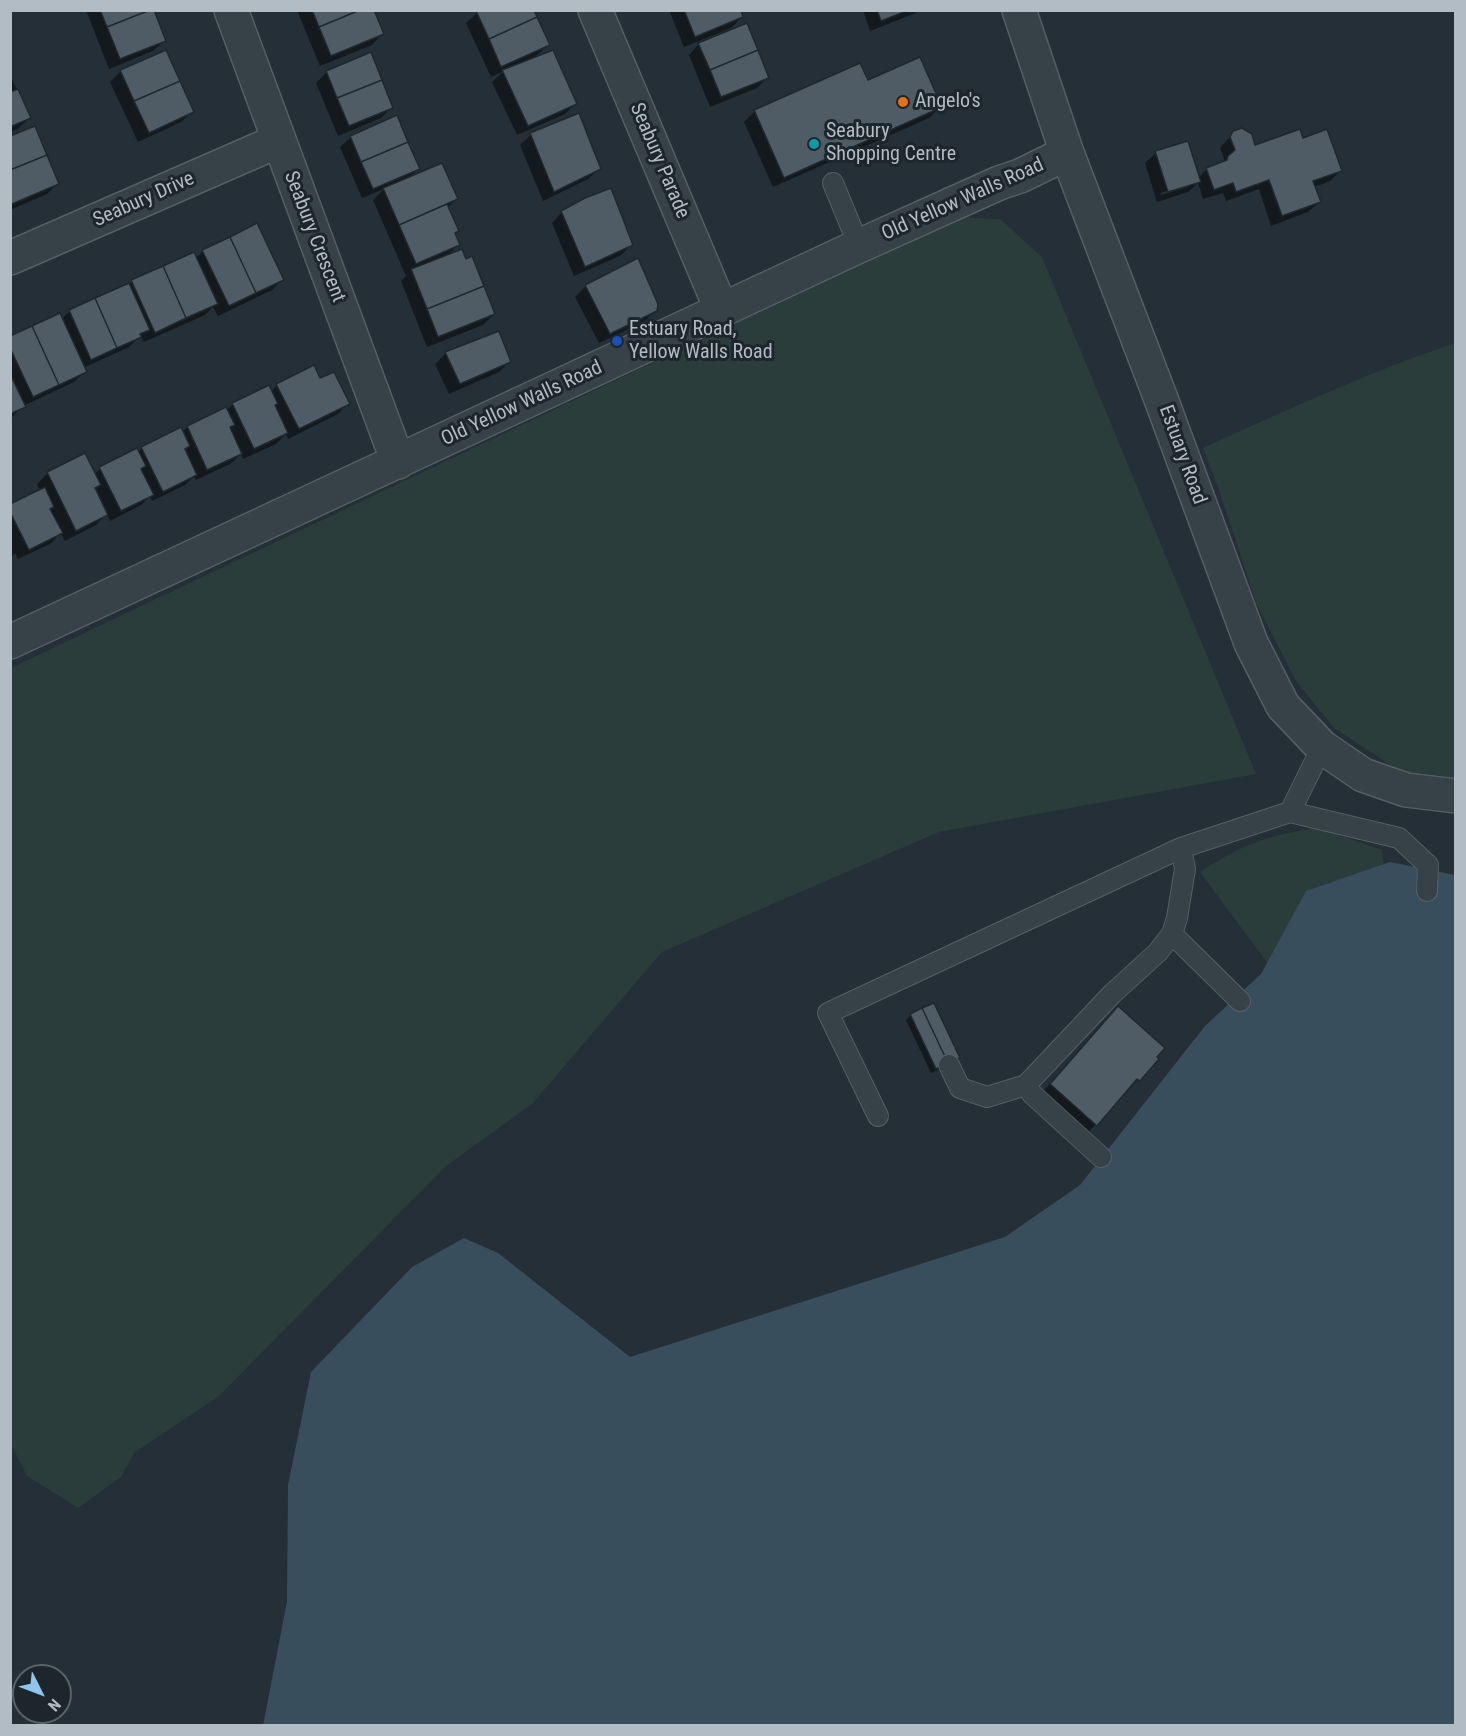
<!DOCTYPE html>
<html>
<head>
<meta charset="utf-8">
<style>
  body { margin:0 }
  #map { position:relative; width:1466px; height:1736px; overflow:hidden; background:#242f37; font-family:"Roboto Condensed",sans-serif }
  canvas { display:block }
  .frame { position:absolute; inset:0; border:12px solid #b2bcc4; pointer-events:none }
  .north { position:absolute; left:12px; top:1664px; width:60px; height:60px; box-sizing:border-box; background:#1c262c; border:2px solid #586269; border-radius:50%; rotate:132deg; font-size:16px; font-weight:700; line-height:24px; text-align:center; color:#b2bcc4 }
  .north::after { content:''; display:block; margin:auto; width:21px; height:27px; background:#8fc4ec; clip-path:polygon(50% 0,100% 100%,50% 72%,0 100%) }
</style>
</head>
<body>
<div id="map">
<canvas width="1466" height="1736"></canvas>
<div class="frame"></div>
<div class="north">N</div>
</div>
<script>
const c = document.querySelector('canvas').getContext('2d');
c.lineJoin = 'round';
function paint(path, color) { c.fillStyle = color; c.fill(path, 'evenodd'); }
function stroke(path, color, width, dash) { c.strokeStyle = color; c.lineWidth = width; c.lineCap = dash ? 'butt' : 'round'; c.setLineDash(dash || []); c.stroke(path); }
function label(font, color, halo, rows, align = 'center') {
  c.font = font + ' "Roboto Condensed",sans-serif'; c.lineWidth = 6; c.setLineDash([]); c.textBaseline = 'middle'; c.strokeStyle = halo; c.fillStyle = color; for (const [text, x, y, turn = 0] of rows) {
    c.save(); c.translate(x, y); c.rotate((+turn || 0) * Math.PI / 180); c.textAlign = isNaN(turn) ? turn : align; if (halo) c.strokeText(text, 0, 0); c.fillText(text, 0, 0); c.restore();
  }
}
paint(new Path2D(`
  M959,217l41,2 42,38 214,517 -317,58 -277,120 -130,152 -86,62 -228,231 -84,56 -13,24 -43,31 -51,-32 -16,-32v-776z
  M1455,343v441l-25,-4 -35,-12 -61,-40 -38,-47 -39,-76 -39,-118 -15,-39c83,-38 166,-76 252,-105z
  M1319,828l63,22 2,15 -104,115 -80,-108c41,-27 69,-38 119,-44z`), '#2a3d3a');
paint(new Path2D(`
  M1390,862l65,13v850l-1192,1 24,-125 1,-116 23,-113 101,-105 52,-29 34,15 132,104 375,-120 75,-52 125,-159 56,-52 45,-83z`), '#394e5c');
paint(new Path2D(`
  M86,10h66l12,31 -11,10 -44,18z
  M297,10h76l9,24 -10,11 -52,21z
  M481,10h52l15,35 -15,14 42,45 -10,10 -48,21 -25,-53 12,-11 -13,6 -25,-54z
  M669,10h70l3,7 -11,11 -47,19z
  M863,10h56l-3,3 -46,18z
  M699,44l69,33 -11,11 -47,19 -21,-52z
  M859,65l8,17 73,25 -11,11 -156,69 -29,-65 11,-11z
  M121,71l71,41 -11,10 -43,20 -28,-60z
  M327,72l65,35 -11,11 -43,18 -22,-53z
  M10,74l19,44 -11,11 -8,3z
  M1234,132l21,15 47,-7 38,31 -10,10 -16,6 5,15 -11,10 -37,14 -12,-37 -33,12 -3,-8 -20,6 -5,-16 -10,9 -31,10 -12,-39 11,-10 42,25 9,-9 18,-8 -5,-13zM1188,184v3l-27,8 -1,-2z
  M531,135l68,34 -11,10 -45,22 -23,-56z
  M351,137l67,32 -10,10 48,20 -9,9 7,26 4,11 -12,12 48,57 -11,11 -56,22 -26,-66 5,-5 -33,-76 11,-11 -22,9 -22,-51z
  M10,138l48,45 -11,11 -37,16z
  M562,212l69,33 -11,11 -46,20 -22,-53z
  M203,251l79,29 -10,10 -54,26 -5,-9 -8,8 -61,27 -3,-6 -12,11 -46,21 2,4 -11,10 -51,24 -13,13v-81l51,-18 8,-8 60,-27 3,-4 63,-22z
  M586,286l69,25 -11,11 -45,21 -24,-46z
  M446,353l64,8 -11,11 -50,22 -14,-30z
  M320,380l28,23 -10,11 -50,25 -2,-5 -10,10 -33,15 -2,-5 -11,10 -34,16 -2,-4 -9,9 -33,16 -2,-5 -9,9 -31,16 -3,-7 -11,11 -31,16 -4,-8 -11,11 -32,15 -3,-6 -5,5v-53l30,-14 -3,-7 11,-11 46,2 6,-6 38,-16 4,-5 40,-16 6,-5 38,-16 7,-7 38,-12 6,-7z
  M911,1015l42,47 -22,11 -25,-53z
  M1102,1024l55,35 -77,82 -45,-40z`), '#0007');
const building = new Path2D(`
  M100,10h50l-43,17z
  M150,10h4l12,31 -46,18 -13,-32z
  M312,10h48l-41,17z
  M360,10h14l10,24 -53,22 -12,-29z
  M534,10l3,7 -48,22 -13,-28z
  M684,10h57l2,7 -48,20z
  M877,10h32l-28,11z
  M537,17l13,28 -49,22 -12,-28z
  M747,23l11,27 -48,20 -12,-27z
  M166,50l14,31 -46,20 -14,-31z
  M553,50l24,54 -49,22 -26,-56z
  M758,50l11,28 -48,19 -11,-27z
  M371,52l11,28 -45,18 -11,-27z
  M920,57l22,50 -158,71 -30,-68 106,-47 8,17z
  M382,80l11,28 -44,18 -12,-28z
  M180,81l14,31 -45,21 -15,-32z
  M18,89l13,29 -21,9v-35z
  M579,113l22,56 -47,23 -24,-59z
  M397,115l11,27 -47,20 -11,-26z
  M35,126l12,29 -37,15v-34z
  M1242,128l10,6 3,11 45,-16 3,9 24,-9 15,42 -29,10 8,21 -39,14 -13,-36 -33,12 -3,-9 -19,7 -8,-22 21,-8 1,-4 7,-6 -5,-13 3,-6z
  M1188,141l13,41 -33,10 -13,-41z
  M408,142l12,27 -47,20 -12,-27z
  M47,155l12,29 -47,20 -2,-4v-30z
  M442,163l16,36 -59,26 -16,-37z
  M611,188l22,57 -48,22 -24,-56 24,-13z
  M447,204l12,27 -4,2 5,12 -44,19 -17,-39z
  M257,223l27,57 -28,13 -26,-56z
  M230,237l26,56 -27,13 -27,-56z
  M462,249l4,10 6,-3 12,30 -57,23 -16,-40z
  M194,252l24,52 -32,14 -23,-52z
  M638,258l20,46 -1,7 -47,23 -25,-49z
  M163,266l23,52 -31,15 -24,-53z
  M129,283l21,47 -10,4 2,3 -25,11 -22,-50z
  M484,286l11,28 -57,23 -11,-28z
  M95,298l22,50 -26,12 -22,-50z
  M60,313l27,59 -28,13 -27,-59z
  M32,326l27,59 -26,12 -23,-49v-12z
  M499,331l12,31 -51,22 -15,-32z
  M314,365l6,13 14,-6 16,32 -51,25 -23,-45z
  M10,374l16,33 -16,7z
  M269,385l9,19 -3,1 13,28 -34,16 -22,-46z
  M226,407l9,18 -5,2 12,27 -35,16 -20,-44z
  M181,427l9,19 -5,3 12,26 -34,17 -22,-45z
  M137,448l9,18 -5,3 13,26 -33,16 -22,-44z
  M85,453l16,32 -6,3 13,27 -32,16 -29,-59z
  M45,487l9,20 -4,2 13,24 -34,17 -19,-38v-8z
  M934,1003l26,55 -12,5 -26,-55z
  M1118,1006l47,42 -8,9 2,2 -19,22 -3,-2 -40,47 -47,-42z
  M922,1008l26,55 -12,6 -26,-55z`);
paint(building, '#4f5c65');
stroke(building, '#1e282e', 1.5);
const service = new Path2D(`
  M833,183l26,63
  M1290,812l109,26 29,27 -1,26
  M1172,934l68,67
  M949,1065l11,23 27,9 39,-12 86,-91 46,-42 14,-18 5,-16 8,-49 -4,-21
  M1026,1085l6,9 69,63
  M878,1116l-50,-103 353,-165 109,-36 32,-65`);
const minor = new Path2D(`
  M231,10l167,452
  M595,10l127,301
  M10,258l268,-117`);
const tertiary = new Path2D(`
  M1019,10l48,143 94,246 90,244 32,63 39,41 41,28 43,15 50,6
  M10,642l849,-396 140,-63 21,-7 47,-23`);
stroke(service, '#555f65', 22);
stroke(minor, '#555f65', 36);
stroke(tertiary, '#555f65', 36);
stroke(service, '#374148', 20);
stroke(minor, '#374148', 33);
stroke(tertiary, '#374148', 33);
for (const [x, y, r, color] of [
  [903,102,6,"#e8710a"],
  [814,144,6,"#0f9aa8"],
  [617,341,6,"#1a4fb4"]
]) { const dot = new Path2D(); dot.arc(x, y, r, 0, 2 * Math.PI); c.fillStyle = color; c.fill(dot); stroke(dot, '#1c262c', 2); }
label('20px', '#b2bcc4', '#1c262c', [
  ["Angelo's",915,102],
  ["Seabury",826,132],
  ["Shopping Centre",826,155],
  ["Estuary Road,",629,330],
  ["Yellow Walls Road",629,353]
], 'left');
label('20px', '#b2bcc4', '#1c262c', [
  ["Seabury Parade",659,161,67],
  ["Seabury Drive",144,200,-24],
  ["Old Yellow Walls Road",963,200,-24],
  ["Seabury Crescent",314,237,69],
  ["Old Yellow Walls Road",522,404,-25],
  ["Estuary Road",1182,455,70]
]);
</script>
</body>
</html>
